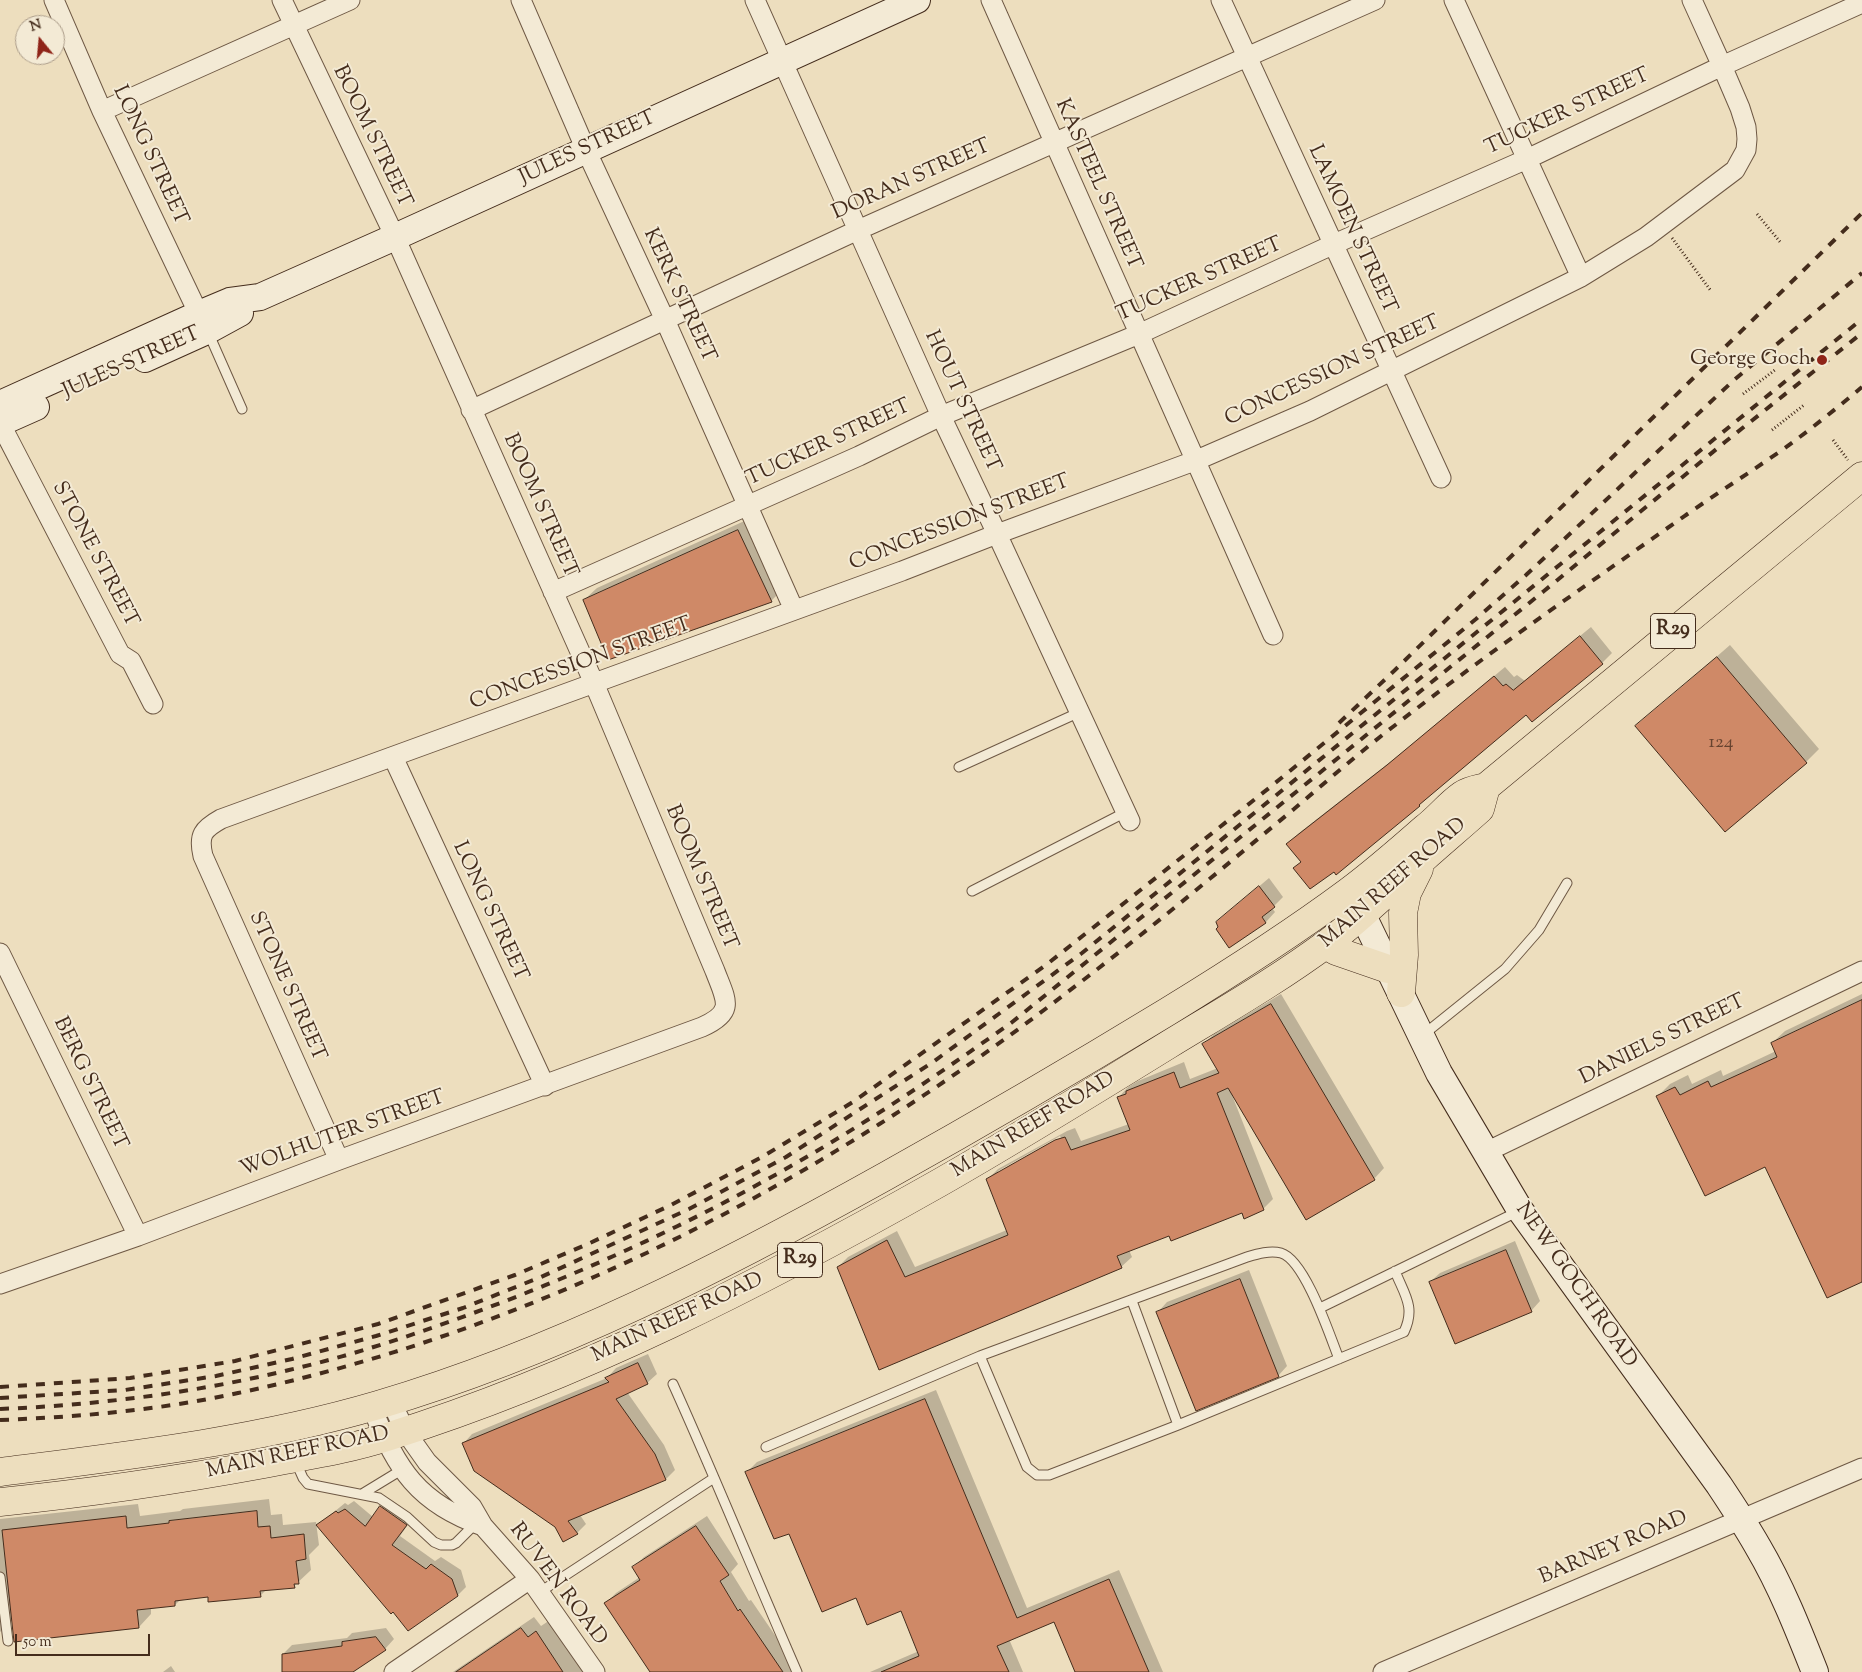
<!DOCTYPE html>
<html>
<head>
<meta charset="utf-8">
<style>
  body { margin:0 }
  #map { position:relative; width:1862px; height:1672px; overflow:hidden; background:#eddebe; font-family:"Sorts Mill Goudy",serif }
  canvas { display:block }
  .north { position:absolute; left:15px; top:15px; width:50px; height:50px; box-sizing:border-box; background:#f3ead5; border:1px solid #ad9e8b; border-radius:50%; rotate:343deg; font-size:14px; font-weight:700; line-height:20px; text-align:center; color:#442c1c }
  .north::after { content:''; display:block; margin:auto; width:18px; height:22px; background:#8f2418; clip-path:polygon(50% 0,100% 100%,50% 72%,0 100%) }
  .scale { position:absolute; left:15px; top:1634px; width:135px; height:22px; box-sizing:border-box; border:2px solid #442c1c; border-top:0; padding-left:6px; font-size:15px; line-height:18px; white-space:nowrap; color:#442c1c; -webkit-text-stroke:4px #f3ead5; paint-order:stroke }
</style>
</head>
<body>
<div id="map">
<canvas width="1862" height="1672"></canvas>
<div class="north">N</div>
<div class="scale">50 m</div>
</div>
<script>
const c = document.querySelector('canvas').getContext('2d');
c.lineJoin = 'round';
function paint(path, color) { c.fillStyle = color; c.fill(path, 'evenodd'); }
function stroke(path, color, width, dash) { c.strokeStyle = color; c.lineWidth = width; c.lineCap = dash ? 'butt' : 'round'; c.setLineDash(dash || []); c.stroke(path); }
function label(font, color, halo, rows, align = 'center') {
  c.font = font + ' "Sorts Mill Goudy",serif'; c.lineWidth = 4; c.setLineDash([]); c.textBaseline = 'middle'; c.strokeStyle = halo; c.fillStyle = color; for (const [text, x, y, turn = 0] of rows) {
    c.save(); c.translate(x, y); c.rotate((+turn || 0) * Math.PI / 180); c.textAlign = isNaN(turn) ? turn : align; if (halo) c.strokeText(text, 0, 0); c.fillText(text, 0, 0); c.restore();
  }
}
paint(new Path2D(`
  M751,518l33,70 -13,13 -187,-1 13,-12z
  M1591,627l21,26 -10,10 -76,50 -107,92 -85,65 -40,-1 8,-8 -14,-17 11,-11 100,-78 106,-88 9,10 3,-2 8,6z
  M1730,645l89,104 -13,13 -169,-36z
  M1269,878l14,19 -11,11 3,4 -9,10 -37,24 -12,-24z
  M1281,994l103,174 -10,11 -142,-84 41,104 -10,10 -20,2 -73,23 -41,16 3,7 -11,10 -241,101 -42,-101 10,-10 49,-26 18,36 92,-37 -19,-51 10,-10 69,-38 8,-3 6,13 48,-17 -11,-26 10,-11 10,-6 46,-19 6,17 28,-11 -14,-24 10,-10zM1060,1136l1,2 -63,36v-3z
  M1862,994v286l-96,-115 -108,-69 12,-12 18,-9 4,9 29,-14 2,6 53,-25 -4,-8 13,-12z
  M1515,1241l25,60 -9,10 -101,-29 10,-9z
  M1249,1270l38,96 -9,10 -120,-64 9,-10z
  M648,1354l9,20 -10,9 -20,9 37,53 11,25 -9,9 -86,36 6,9 -9,9 -21,-7 -93,-82 9,-10 135,-56 9,-10z
  M936,1390l91,218 92,-38 44,102h-87l-22,-51 -45,18 14,33h-153l49,-21 -18,-42 -44,-13 -67,-64 -43,-60 10,-10z
  M269,1499l2,16 11,-1 1,11 33,-3 3,23 -10,10 2,15 -17,16 -27,3 -7,7h-51l-28,3 -6,6 -24,2v7l-12,13 -126,-8 -13,13v-113l138,-15 2,12 40,-5 3,-2z
  M390,1499l24,17 -14,20 35,25 6,-4 20,13 5,17 -8,8 -140,-70 27,-22 3,2 6,-4 19,16z
  M707,1516l31,48 -7,8 18,29 2,-1 49,72h-148l-47,-68 11,-11 24,-16 -6,-10 10,-10z
  M534,1617l7,9 9,-6 35,52h-132z
  M386,1628l8,11 -9,10 -35,23h-67v-18l9,-9 55,-7 5,-5z
  M171,1666l4,6h-12z`), '#0003');
const building = new Path2D(`
  M738,530l34,72 -164,58 -25,-60z
  M1580,636l23,28 -71,58 -6,-7 -107,90 1,1 -84,69 -2,-3 -24,17 -17,-21 8,-6 -15,-18 101,-79 107,-89 9,10 3,-2 7,6z
  M1717,657l90,106 -82,69 -90,-106z
  M1259,886l16,21 -13,10 4,6 -37,25 -13,-19 2,-2 -2,-5z
  M1862,1000v282l-35,16 -62,-131 -60,29 -49,-100 19,-9 5,8 28,-14 3,6 66,-30 -6,-14z
  M1271,1004l104,176 -69,40 -78,-132 -11,5 47,117 -20,9 -2,-6 -71,28 -2,-5 -52,20 5,12 -243,102 -42,-103 50,-27 18,37 103,-42 -22,-56 69,-39 10,-3 6,13 59,-20 -13,-33 9,-3v-3l48,-19 6,16 39,-15 -17,-29z
  M1506,1250l26,62 -77,32 -26,-62z
  M1240,1279l39,98 -83,34 -40,-99z
  M638,1363l10,21 -32,15 39,55 11,26 -98,41 10,13 -15,8 -8,-15 -81,-56 -12,-28 147,-61 -4,-4z
  M925,1399l92,219 92,-39 40,93h-74l-21,-50 -57,24 12,26h-128l38,-16 -18,-45 -34,14 -11,-27 -34,14 -33,-78 -15,5 -29,-67z
  M380,1506l27,19 -15,20 34,24 5,-5 21,15 6,17 -50,35 -15,-19 -2,2 -75,-89 20,-14 2,2 7,-4 20,17z
  M257,1511l1,16 12,-1 1,12 33,-4 2,25 -10,2 3,23h-5l1,4 -35,3 1,6 -53,5v-5l-33,4v5l-38,4 2,18 -125,14 -12,-112 124,-14 1,12 42,-5v-2z
  M696,1526l33,49 -9,6 18,30 2,-2 43,63h-133l-46,-69 36,-23 -8,-13z
  M521,1628l7,9 8,-6 27,41h-107z
  M376,1637l10,13 -33,22h-71v-18l60,-8v-4z`);
paint(building, '#cf8967');
stroke(building, '#442c1c', 1);
const lane = new Path2D(`
  M208,332l34,77
  M959,767l121,-55
  M972,891l154,-79
  M1423,1035l82,-66 34,-39 28,-47
  M1132,1301l46,124
  M1320,1308l197,-96
  M980,1356l47,111 10,8h12l129,-50 226,-93c12,-25 0,-38 -9,-61
  M673,1384c43,95 82,192 124,288
  M766,1447l214,-91 267,-99c10,-3 23,-7 34,-4 24,7 49,83 58,106
  M295,1460l8,18 5,6 71,14 28,19 27,25 7,3h11l4,-2 20,-20
  M362,1494l41,-25
  M0,1577l8,64
  M540,1592l174,-114`);
const street = new Path2D(`
  M54,0l48,111 102,214
  M521,0l65,150 79,170 129,290
  M755,0l186,416 56,118 133,287
  M991,0l282,635
  M1221,0l220,478
  M1454,0l127,277
  M102,111l248,-111
  M471,410l387,-180 517,-230
  M0,423l120,231 11,7 22,43
  M553,592l306,-136 82,-40 198,-82 193,-89 195,-86 195,-93 140,-63
  M393,757l152,329
  M0,953l138,283
  M1484,1153l378,-182
  M339,1160l-136,-304c-5,-21 0,-27 18,-37l681,-248 95,-37 200,-74 113,-49 271,-134 65,-40 89,-67 11,-20 1,-11 -1,-12 -6,-19 -18,-42 -30,-66
  M0,1284l138,-48 201,-76 363,-133c34,-15 24,-27 13,-56l-121,-288 -199,-446 -113,-237
  M391,1401l14,30 22,31 45,45 11,19 47,53 65,93
  M372,1407c23,61 47,97 111,119
  M394,1672l136,-93
  M1383,1672l479,-204`);
const secondary = new Path2D(`
  M145,359l62,-28 33,-18
  M0,404l199,-90 31,-13 30,-4 135,-60 522,-237
  M0,423l36,-16
  M1353,895l86,178 81,137 199,275c14,21 27,41 39,62 23,39 40,82 57,125`);
const primary = new Path2D(`
  M1325,945l11,6 52,18
  M1401,993l3,-38 -1,-42 4,-20 12,-24
  M0,1472c126,-16 256,-31 378,-67 179,-53 345,-138 508,-229 95,-53 189,-108 281,-164 62,-38 123,-77 181,-120 27,-20 52,-42 77,-64 13,-10 24,-24 37,-33 7,-5 16,-6 24,-8l376,-311
  M0,1502c89,-9 177,-22 264,-38 41,-8 83,-14 123,-27 194,-61 375,-154 552,-254 77,-44 153,-91 229,-138 54,-33 110,-65 161,-103 34,-26 63,-55 94,-83 19,-17 38,-33 57,-50l6,-22`);
stroke(lane, '#6e5844', 11);
stroke(street, '#6e5844', 21);
stroke(secondary, '#442c1c', 28);
stroke(primary, '#442c1c', 29);
stroke(new Path2D(`
  M1757,214l24,29
  M1672,238l39,53
  M1743,394l32,-24
  M1772,430l32,-25
  M1833,440l15,20`), '#442c1c', 3, [1, 2.5]);
stroke(lane, '#f3ead5', 9);
stroke(street, '#f3ead5', 19);
stroke(secondary, '#f3ead5', 26);
stroke(primary, '#eddebe', 28);
stroke(new Path2D(`
  M1339,723l56,-53 467,-457
  M0,1387l130,-9 105,-17 143,-37 137,-49 75,-32 81,-38 91,-48 91,-55 193,-137 223,-177 207,-169 50,-44 208,-195 128,-107
  M0,1398l125,-8 91,-14 76,-17 84,-23 87,-28 78,-31 148,-68 97,-52 147,-95 149,-109 780,-634
  M0,1409c97,-4 194,-16 289,-39 61,-14 121,-34 179,-55 140,-51 275,-116 401,-196 48,-30 95,-63 142,-96l533,-432 181,-149 137,-109
  M0,1420c80,-3 160,-10 238,-27 302,-64 583,-211 827,-399 78,-59 153,-122 229,-185 33,-28 66,-57 100,-83 95,-74 194,-142 292,-211 33,-23 66,-44 99,-67 26,-19 52,-40 77,-61`), '#442c1c', 4, [9, 9]);
for (const [x, y, r, color] of [
  [1822,360,6,"#8f2418"]
]) { const dot = new Path2D(); dot.arc(x, y, r, 0, 2 * Math.PI); c.fillStyle = color; c.fill(dot); stroke(dot, '#f3ead5', 2); }
label('19px', '#67432f', null, [
  ["124",1721,744]
]);
for (const [x, y, w] of [
  [1673,631,45],
  [800,1260,45]
]) { const box = new Path2D(); box.roundRect(x - w / 2, y - 17.5, w, 35, 4); c.fillStyle = '#f3ead5'; c.fill(box); stroke(box, '#442c1c', 1); }
label('bold 20px', '#442c1c', null, [
  ["R29",1673,631],
  ["R29",800,1260]
]);
label('21px', '#442c1c', '#f3ead5', [
  ["TUCKER STREET",1568,113,-25],
  ["BOOM STREET",371,137,64],
  ["JULES STREET",588,149,-25],
  ["LONG STREET",149,156,65],
  ["DORAN STREET",912,181,-24],
  ["KASTEEL STREET",1097,185,66],
  ["LAMOEN STREET",1351,230,65],
  ["TUCKER STREET",1200,281,-24],
  ["KERK STREET",678,296,65],
  ["JULES STREET",132,364,-24],
  ["CONCESSION STREET",1333,372,-25],
  ["HOUT STREET",961,402,65],
  ["TUCKER STREET",829,444,-25],
  ["BOOM STREET",539,506,66],
  ["CONCESSION STREET",960,524,-21],
  ["STONE STREET",94,555,62],
  ["CONCESSION STREET",581,665,-20],
  ["BOOM STREET",700,878,67],
  ["MAIN REEF ROAD",1394,884,-41],
  ["LONG STREET",489,912,65],
  ["STONE STREET",286,987,66],
  ["DANIELS STREET",1663,1041,-26],
  ["BERG STREET",89,1084,64],
  ["MAIN REEF ROAD",1034,1126,-31],
  ["WOLHUTER STREET",343,1135,-20],
  ["NEW GOCH ROAD",1575,1286,55],
  ["MAIN REEF ROAD",678,1319,-25],
  ["MAIN REEF ROAD",298,1454,-12],
  ["BARNEY ROAD",1614,1549,-23],
  ["RUVEN ROAD",557,1585,53]
]);
label('21px', '#442c1c', '#f3ead5', [
  ["George Goch",1811,360]
], 'right');
</script>
</body>
</html>
